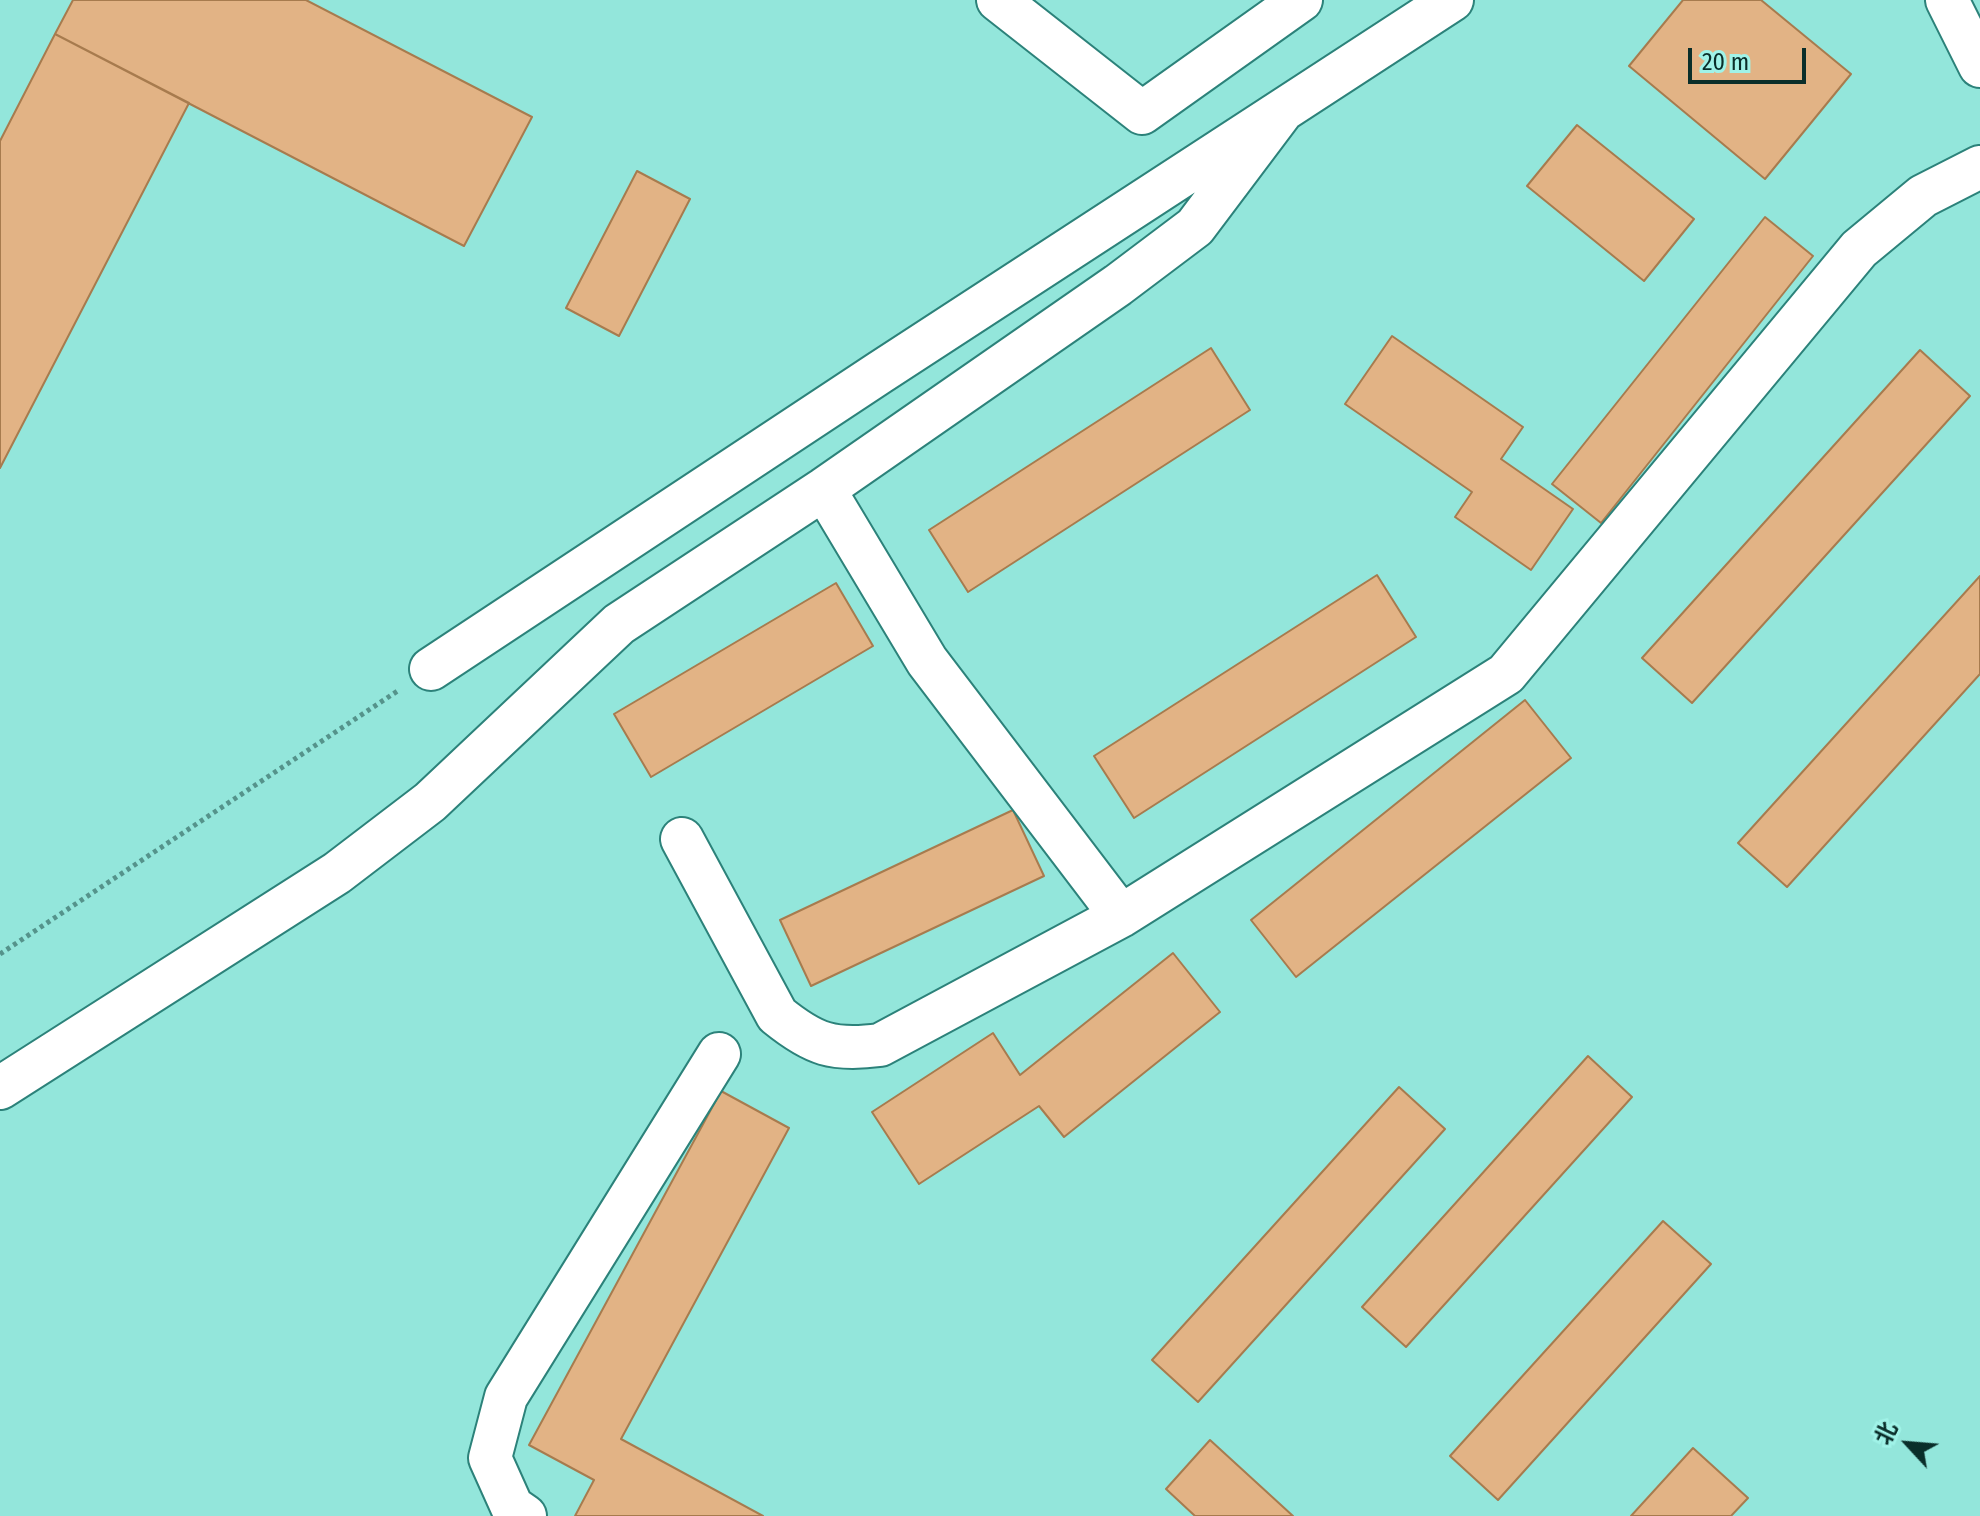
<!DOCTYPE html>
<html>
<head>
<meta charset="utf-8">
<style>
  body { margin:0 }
  #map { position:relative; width:1980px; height:1516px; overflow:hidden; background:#93e6db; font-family:"Fira Sans Condensed","Noto Sans SC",sans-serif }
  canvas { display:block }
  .north { position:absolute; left:1868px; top:1404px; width:80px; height:80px; -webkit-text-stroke:6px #a0f3e8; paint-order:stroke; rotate:296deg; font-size:22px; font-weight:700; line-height:32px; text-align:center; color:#0a2e2a }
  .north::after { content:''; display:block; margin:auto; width:28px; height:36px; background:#0a2e2a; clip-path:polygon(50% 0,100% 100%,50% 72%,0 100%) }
  .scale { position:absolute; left:1688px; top:48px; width:118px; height:36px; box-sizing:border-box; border:4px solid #0a2e2a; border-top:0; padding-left:10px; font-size:24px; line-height:28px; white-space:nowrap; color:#0a2e2a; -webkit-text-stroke:6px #a0f3e8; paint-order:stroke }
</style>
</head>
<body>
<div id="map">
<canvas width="1980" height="1516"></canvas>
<div class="north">北</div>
<div class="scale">20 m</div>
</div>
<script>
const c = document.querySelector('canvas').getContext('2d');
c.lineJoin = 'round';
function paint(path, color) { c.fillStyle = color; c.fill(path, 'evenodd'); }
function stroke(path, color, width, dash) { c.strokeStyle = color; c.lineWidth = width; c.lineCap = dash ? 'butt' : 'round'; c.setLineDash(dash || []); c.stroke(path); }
const building = new Path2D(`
  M73,0h233l226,117 -68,129 -409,-212z
  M1683,0h78l90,74 -86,105 -136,-113z
  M55,34l134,69 -189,365v-327z
  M1577,125l117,94 -50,62 -117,-95z
  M637,171l53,28 -71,137 -53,-28z
  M1765,217l48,39 -212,267 -49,-39z
  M1392,336l131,91 -22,32 72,50 -42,61 -76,-53 17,-25 -127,-88z
  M1211,348l39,62 -282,182 -39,-62z
  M1920,350l50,46 -278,307 -50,-45z
  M1377,575l39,62 -282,181 -40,-62z
  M1980,576v98l-193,213 -49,-44z
  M836,583l37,63 -222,131 -37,-63z
  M1525,700l46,58 -275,219 -45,-57z
  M1013,810l31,66 -233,110 -31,-66z
  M1173,953l47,59 -156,125 -25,-31 -120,78 -47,-72 121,-79 27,42z
  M1588,1056l44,41 -226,250 -44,-40z
  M1399,1087l46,42 -247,273 -46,-42z
  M721,1091l68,37 -168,311 142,77h-188l19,-36 -65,-35z
  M1663,1221l48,43 -213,236 -48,-44z
  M1210,1440l83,76h-98l-29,-27z
  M1693,1448l55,50 -17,18h-100z`);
paint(building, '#e2b385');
stroke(building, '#a77b4e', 2);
const minor = new Path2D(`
  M998,0l144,113 159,-113
  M1947,0l33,66
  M824,489l103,172 194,255
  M431,669l448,-296 573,-373
  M682,839l95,176c37,30 56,36 103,30l241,-129 385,-242 353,-425 64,-53 57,-29
  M0,1088l337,-215 93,-71 189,-178 205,-135 294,-204 77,-58 88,-117
  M525,1516l-13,-9 -22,-49 16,-61 213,-343`);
stroke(minor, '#2c827a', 46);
stroke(new Path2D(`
  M0,954l399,-264`), '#55938b', 5, [4, 4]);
stroke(minor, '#fff', 42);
</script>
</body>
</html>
